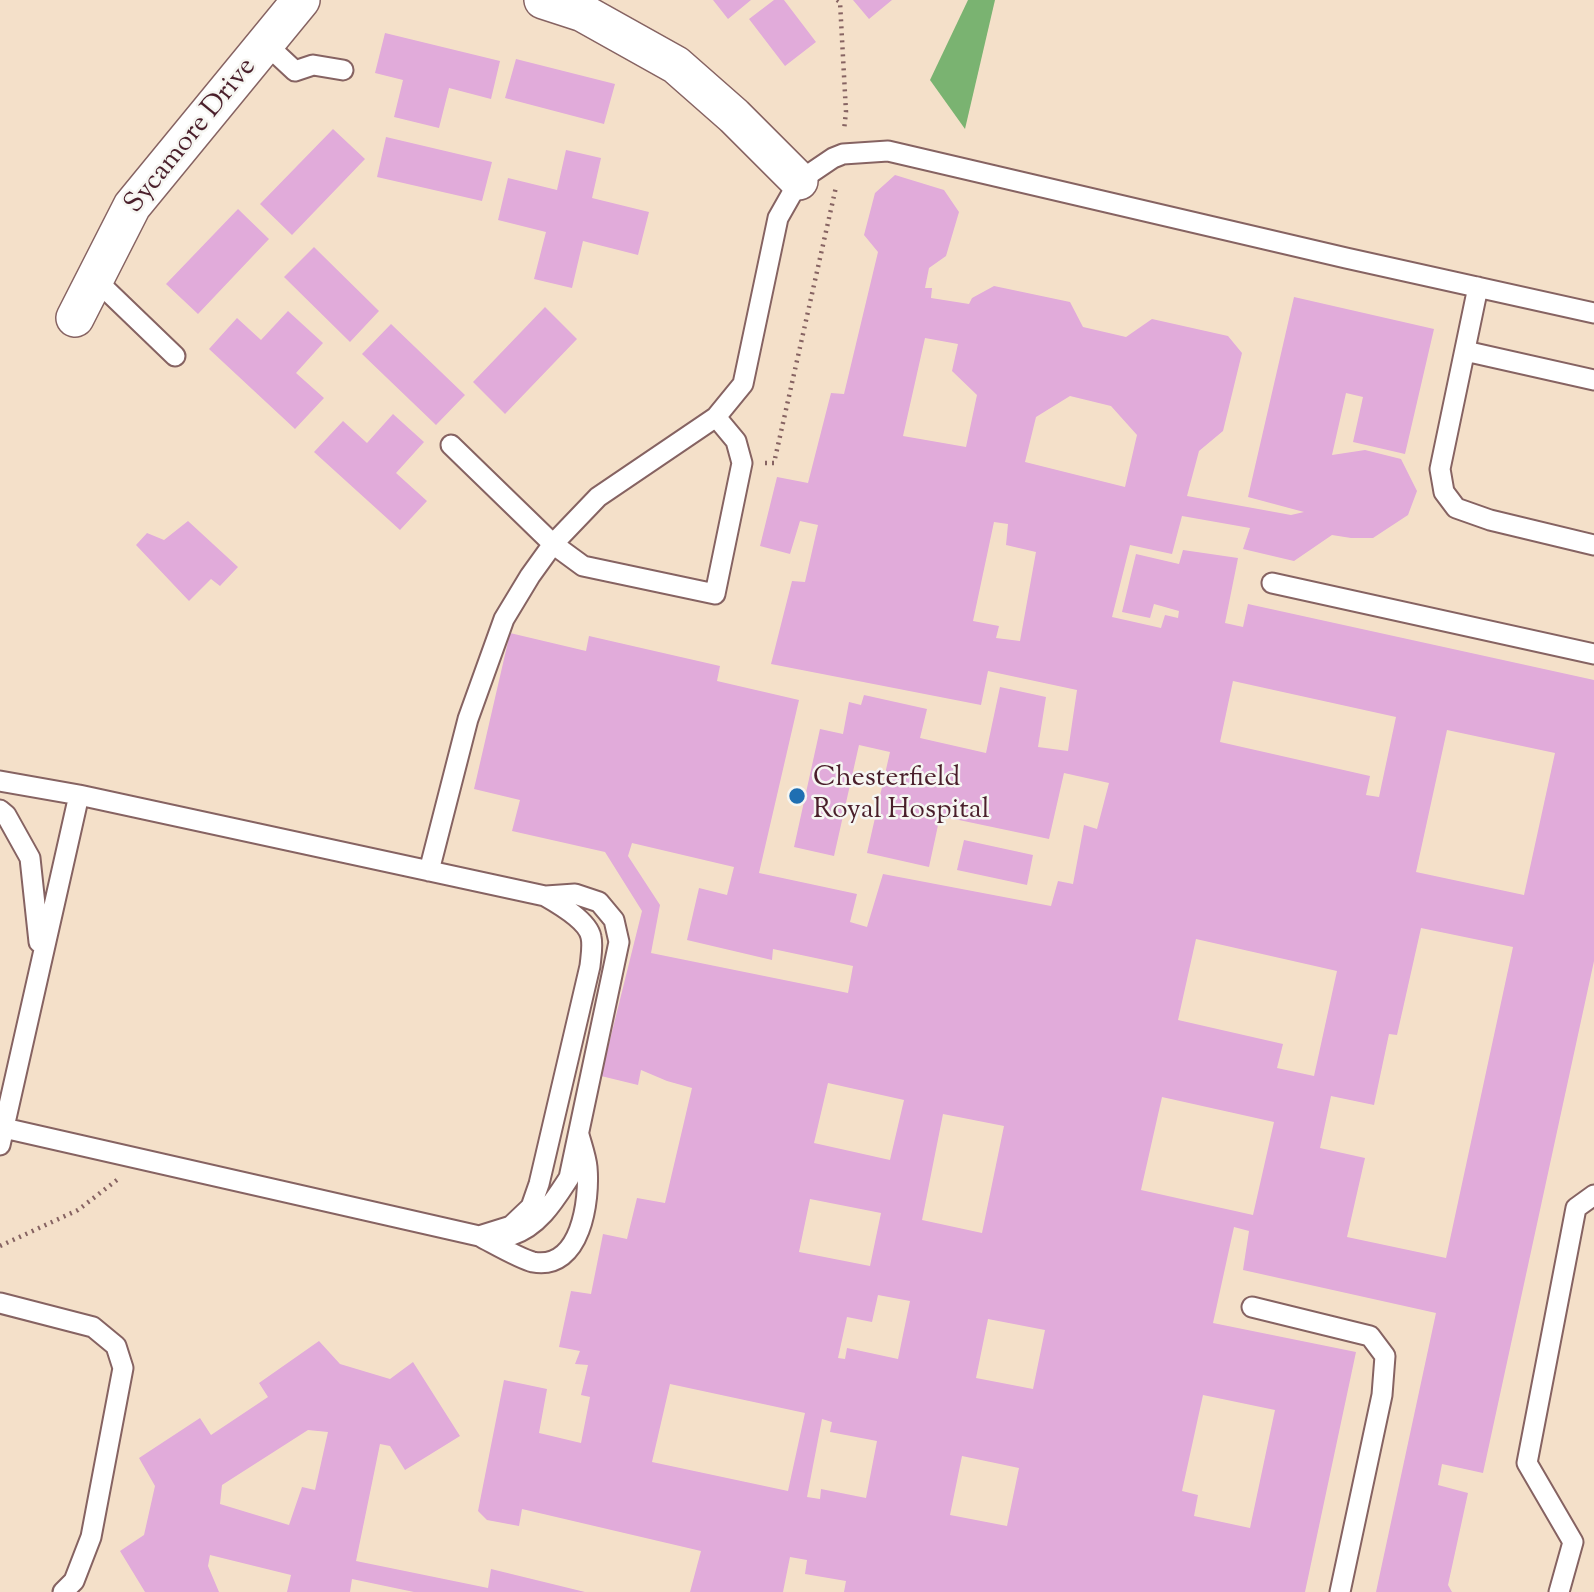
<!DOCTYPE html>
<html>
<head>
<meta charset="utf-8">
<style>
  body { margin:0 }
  canvas { display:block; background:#f4e0c9 }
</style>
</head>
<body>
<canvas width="1594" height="1592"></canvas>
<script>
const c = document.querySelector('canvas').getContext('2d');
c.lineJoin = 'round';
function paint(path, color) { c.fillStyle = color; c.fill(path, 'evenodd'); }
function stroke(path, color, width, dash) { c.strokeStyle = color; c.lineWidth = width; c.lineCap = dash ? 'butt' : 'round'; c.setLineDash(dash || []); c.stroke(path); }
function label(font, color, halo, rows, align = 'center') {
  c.font = font + ' "Sorts Mill Goudy",serif'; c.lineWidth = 5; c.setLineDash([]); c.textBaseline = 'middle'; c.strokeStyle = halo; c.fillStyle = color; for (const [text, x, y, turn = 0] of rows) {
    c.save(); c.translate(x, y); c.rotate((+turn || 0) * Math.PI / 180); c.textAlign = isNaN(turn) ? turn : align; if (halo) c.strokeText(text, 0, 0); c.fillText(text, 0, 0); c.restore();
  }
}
paint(new Path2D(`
  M968,0h27l-30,129 -35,-49z`), '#7ab371');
paint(new Path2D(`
  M713,0h38l-23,19z
  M774,0h10l32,42 -31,24 -36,-47z
  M853,0h39l-23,19z
  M385,33l115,28 -9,38 -42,-11 -10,40 -45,-11 9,-37 -28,-7z
  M516,59l99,25 -11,40 -99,-26z
  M333,129l32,30 -73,76 -32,-31z
  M386,137l106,25 -10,39 -105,-24z
  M566,150l35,8 -9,40 57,14 -11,43 -55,-14 -11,47 -38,-9 12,-47 -48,-12 10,-42 49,12z
  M895,175l49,15 15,22 -13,44 -17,12 -4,20h7l-1,10 38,6 3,-6 22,-12 76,16 13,25 43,10 26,-18 76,17 14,17 -19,78 -24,20 -12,45 104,19 13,-3 -56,-15 46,-200 140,32 -29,125 -52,-12 10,-45 -17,-4 -14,62 33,-5 36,9 16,32 -9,24 -35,23h-22l-19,-3 -38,26 -51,-12 7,-21 -68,-12 -10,38 -42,-9 -18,72 49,11 4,-13 13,3 1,-7 -25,-7 -4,14 -28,-6 14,-58 43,10 4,-14 55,8 -13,65 18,4 5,-23 346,76v281l-111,512 -41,-9 -4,21 30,8 -20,92 4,7h-76l60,-279 -193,-43 6,-39 -15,-4 -21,96 143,29 -51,240h-461l2,-11 -41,-7 2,-14 -17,-3 -7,35h-93l11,-41 -179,-42 -3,17 -32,-6 -9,-9 26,-131 43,9 -8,44 42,10 9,-46 -9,-2 7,-30 -13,-1 5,-13 -21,-4 12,-56 20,3 12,-60 24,5 10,-41 28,5 27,-115 -25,-7 -26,-11 -3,15 -37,-9 41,-165 -37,-59 -93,-21 8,-31 -46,-11 36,-156 76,18 3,-15 131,30 -3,15 82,19 -40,173 98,21 -7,28 17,5 16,-53 168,32 7,-25 15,3 11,-59 13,4 12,-46 -45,-10 -15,66 -109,-23 -11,51 -62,-14 23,-101 -31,-7 -25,111 -40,-9 26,-118 23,5 6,-32 12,3 3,-10 63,14 -7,29 66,15 14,-66 46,10 -8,50 30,4 9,-61 -89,-19 -7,34 -210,-41 21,-83 13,1 13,-57 -18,-4 -10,33 -30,-8 17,-69 31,6 23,-90 13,1 34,-142 -14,-17 11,-42zM925,338l33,6 -6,27 25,24 -11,52 -63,-11zM1070,396l41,10 26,29 -12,52 -100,-25 11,-45zM994,522l14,2 -2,21 30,7 -16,89 -24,-3 3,-12 -26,-5zM1233,681l163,36 -17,80 -13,-2 4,-19 -150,-34zM1447,730l108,23 -31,142 -108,-23zM632,843l102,24 -7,28 -28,-7 -12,52 85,20 1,-11 80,17 -5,27 -197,-40 9,-48 -32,-49zM1421,928l92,19 -67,311 -99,-21 18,-79 -45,-10 11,-52 43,9 15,-71 8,1zM1196,939l141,32 -23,105 -37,-8 6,-24 -105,-24zM828,1083l76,17 -14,60 -76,-17zM1162,1097l112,25 -21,93 -112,-25zM943,1114l61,12 -22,107 -60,-13zM810,1199l71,14 -11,53 -71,-14zM878,1295l32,6 -12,58 -51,-11 -2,11 -7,-1 9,-41 25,5zM988,1319l57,11 -12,59 -57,-11zM670,1384l135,29 -17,78 -136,-29zM1203,1395l72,15 -25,118 -56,-12 4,-21 -16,-4zM822,1419l10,3 -2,10 47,9 -11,57 -45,-9 -1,10 -13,-2zM962,1456l57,12 -12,58 -57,-11z
  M238,209l31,30 -71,75 -32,-30z
  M314,247l65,64 -29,31 -66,-65z
  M545,307l32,32 -72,75 -32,-32z
  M288,311l35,32 -27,30 28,25 -29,31 -86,-80 28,-31 24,22z
  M391,324l74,71 -29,30 -74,-71z
  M393,414l31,28 -28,31 31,28 -27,29 -86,-78 29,-31 24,22z
  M188,521l50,46 -18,19 -9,-7 -22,22 -53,-56 11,-12 17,7z
  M964,840l69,15 -6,30 -70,-15z
  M319,1341l21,23 50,15 23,-17 47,74 -55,34 -15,-24 -10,-2 -24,117 132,27 3,-19 94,23h-171l-62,-13 -2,13h-63l4,-17 -81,-20 -2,11 11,26h-74l-25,-41 24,-16 11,-49 -16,-28 61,-40 11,17 57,-38 -9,-14zM308,1430l20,2 -13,58 -13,-3 -13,38 -69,-21 2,-19z`), '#e1abda');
const service = new Path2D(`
  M266,44l29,27 18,-6 30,5
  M95,279l80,77
  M1478,287l-38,182 4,23 12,16 34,12 104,25
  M1465,351l129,29
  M451,445l102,99 30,22 132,28 27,-131 -6,-22 -20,-24
  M1272,583l322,71
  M0,781l79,14 466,101c14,8 43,25 46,41 2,9 0,19 -1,29l-51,218 -8,23 -20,19 -32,10 -475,-108
  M0,810l6,5 24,43 9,84
  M429,871l39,-152 36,-100 26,-43 23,-32 45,-47 118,-80 27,-33 35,-166 21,-37 34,-23 10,-4 45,-3 458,107 248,55
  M0,1145l79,-350
  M512,1235c27,-9 42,-34 57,-57l50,-236 -5,-22 -15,-18 -24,-8 -29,2
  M479,1236c14,7 41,23 54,26 48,9 57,-62 54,-95 -1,-10 -5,-21 -8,-32
  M0,1303l93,24 23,19 7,22 -32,169 -17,44 -11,11
  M1252,1307l118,29 15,20 -3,39 -42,197
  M1559,1592l14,-50 -46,-79 49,-255 18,-13`);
const minor = new Path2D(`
  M543,0l40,13 93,52 58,51 65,65
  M75,318l57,-112 169,-206`);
stroke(service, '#866362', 23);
stroke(minor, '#866362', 40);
stroke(new Path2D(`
  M837,0l3,2 6,110 -2,18
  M765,463h9l62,-276
  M0,1246l78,-36 39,-30`), '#866362', 4.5, [2, 5]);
stroke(service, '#fff', 19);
stroke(minor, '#fff', 37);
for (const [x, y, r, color] of [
  [797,796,9,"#1f6fb2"]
]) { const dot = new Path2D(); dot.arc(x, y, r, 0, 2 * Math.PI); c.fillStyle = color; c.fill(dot); stroke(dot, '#f6f6f2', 2.5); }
label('28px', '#4a1f2b', '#f6f6f2', [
  ["Sycamore Drive",192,137,-51]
]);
label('28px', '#4a1f2b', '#f6f6f2', [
  ["Chesterfield",813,780],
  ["Royal Hospital",813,812]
], 'left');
</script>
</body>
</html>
